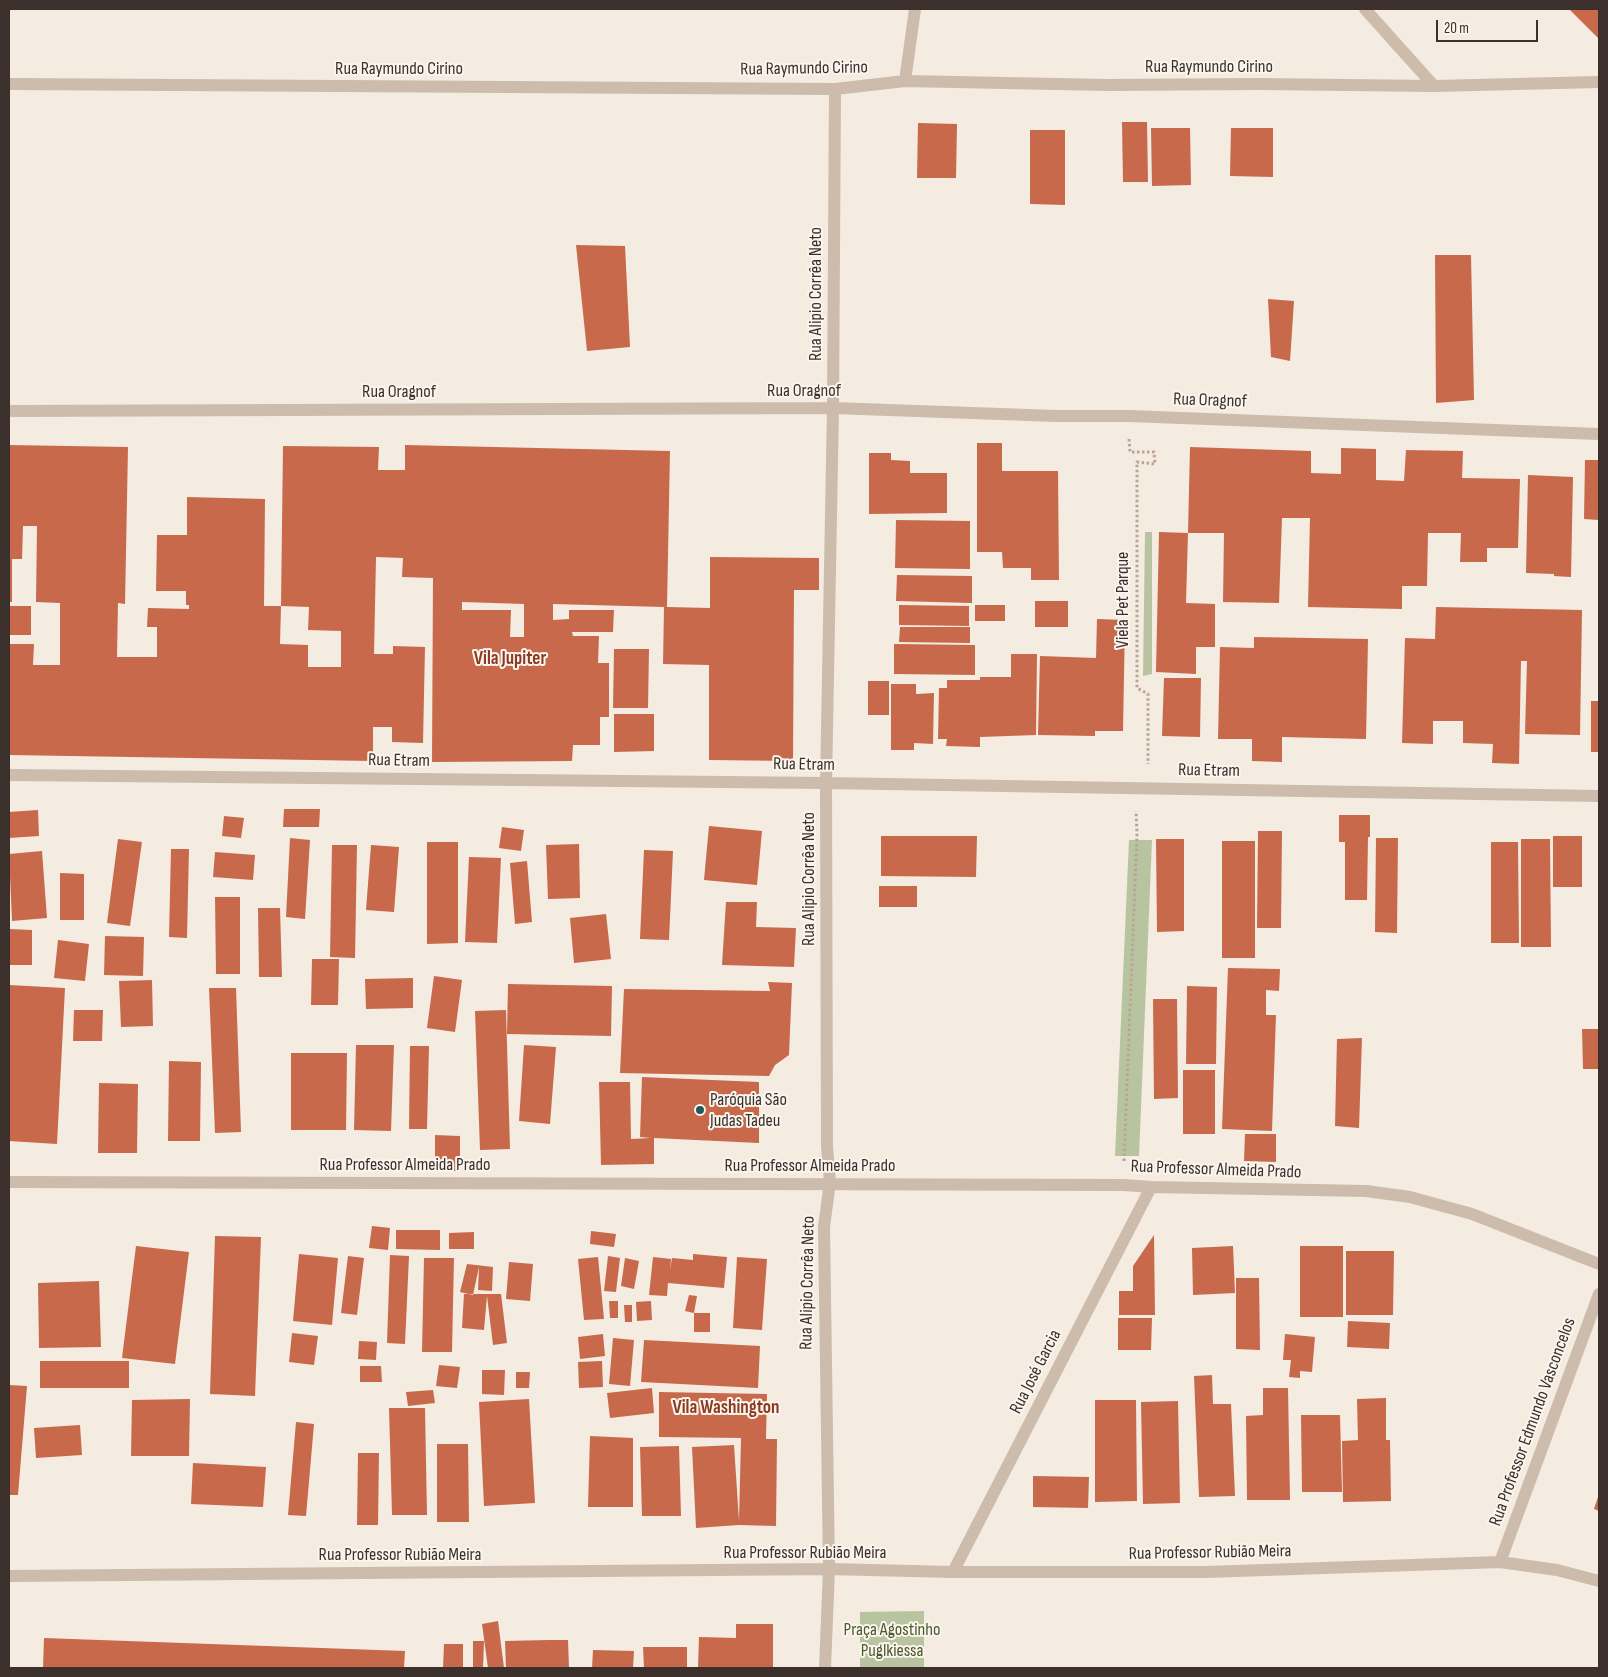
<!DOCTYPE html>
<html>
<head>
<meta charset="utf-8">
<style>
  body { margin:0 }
  #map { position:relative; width:1608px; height:1677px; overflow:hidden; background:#f4ebe1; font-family:"Sofia Sans Condensed",sans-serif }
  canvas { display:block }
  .frame { position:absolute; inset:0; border:10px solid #3b302b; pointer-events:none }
  .scale { position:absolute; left:1436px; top:20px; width:102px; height:22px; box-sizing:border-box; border:2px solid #3b302b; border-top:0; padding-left:6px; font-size:15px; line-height:18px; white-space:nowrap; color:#3b302b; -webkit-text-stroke:4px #fbf5ee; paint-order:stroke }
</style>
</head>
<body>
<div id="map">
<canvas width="1608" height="1677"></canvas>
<div class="frame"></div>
<div class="scale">20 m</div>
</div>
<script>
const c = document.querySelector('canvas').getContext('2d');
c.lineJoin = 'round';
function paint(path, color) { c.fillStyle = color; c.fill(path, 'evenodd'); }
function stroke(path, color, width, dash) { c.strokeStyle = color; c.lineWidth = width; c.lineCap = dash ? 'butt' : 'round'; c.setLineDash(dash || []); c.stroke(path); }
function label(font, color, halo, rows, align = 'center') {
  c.font = font + ' "Sofia Sans Condensed",sans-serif'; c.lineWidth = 4; c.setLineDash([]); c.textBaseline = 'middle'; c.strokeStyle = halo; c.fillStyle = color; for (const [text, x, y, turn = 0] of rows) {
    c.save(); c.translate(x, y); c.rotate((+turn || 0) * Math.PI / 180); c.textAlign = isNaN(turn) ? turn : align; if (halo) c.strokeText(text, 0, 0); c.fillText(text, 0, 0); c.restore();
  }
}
paint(new Path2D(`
  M1145,532h7v142l-9,2z
  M1129,840h23l-13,316h-24z
  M924,1611v57h-64v-56z`), '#b8c4a0');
paint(new Path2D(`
  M1569,9h30v27l-1,2z
  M1122,122h25l1,60h-25z
  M918,123l39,1 -1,54h-39z
  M1151,128h39l1,57 -39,1z
  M1231,128h42v49l-43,-1z
  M1030,130h35v75l-35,-1z
  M576,245l49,1 5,101 -43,4z
  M1435,255h36l3,145 -38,3z
  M1268,299l26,2 -4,60 -19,-4z
  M977,443h25v28h56l1,109h-28v-12h-28l-1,-16h-25z
  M9,445l119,2 -3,157 -7,-1 -1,54h40v-30h-10l1,-19 41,1v-4h-3v-14h-30l1,-56h30v-38l78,2 -1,107h17l-1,38 28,1v22h33v-36l-33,-1 1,-23 -28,-1 2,-160 96,1 -1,23h27v-25l265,6 -3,156 43,1v-51l109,1v32h-25l-1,171 -84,-1v-95l-46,-1 1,-57 -111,-3v16l16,-1v-9h45l-1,22h-41l1,4h26l-1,27h11v54h-9v28h-27l-1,16 -140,1 1,-184 -31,-1 1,-19 -27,-1 -2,97h19v-8l32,1 -2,96 -31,-1v-15h-19v34l-364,-6v-111h25l-1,21h27v-62l-24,-1 1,-76h-14l-1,33h-10v43h-3zM462,602l62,2v33h-14l1,-27h-49z
  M1190,447l121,4v22l30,1v-26l35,1v31l28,1 2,-31 57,1 -1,27 58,1 -2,69h-31v14h-27l1,-29h-33l-1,53h-25v23l-94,-2 2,-89h-28l-3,85 -56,-1 1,-69h-36z
  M869,453h22v7l19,1v12h37v40l-78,1z
  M1585,460h14v60l-15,-1z
  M1528,475l45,2 -2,100 -17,-1v-2l-28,-1z
  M896,520l74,1v48l-75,-1z
  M1159,532l29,1 -2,70 29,1v43h-19v27l-40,-2z
  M897,575l75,1v27l-76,-2z
  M1035,601h33v26h-33z
  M899,605l70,1v20l-70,-1z
  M975,605h30v16h-30z
  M9,606h22v29h-22z
  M1436,607l146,3 -2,125 -55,-1 2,-73h-6l-2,103 -27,-1 1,-19 -30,-1v-22h-30v23l-31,-1 3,-105 30,1z
  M1097,619l28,1 -2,111h-28v5l-57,-1 2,-79 56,2z
  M900,627h70v16l-71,-1z
  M1254,637l114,2 -2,100 -84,-2v25l-30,-1v-22h-34l2,-92 34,1z
  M894,644l81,1v30l-81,-1z
  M614,649h35l-1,59h-35z
  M1011,654h26l-1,81 -56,2v10l-34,-1 1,-7h-9l1,-51h8v-8h33v-3h31z
  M1164,678h37l-1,59 -38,-1z
  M868,681h21v34h-21z
  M891,684h25v10l18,-1 -1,51 -19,-1v7h-23z
  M1591,701h8v51h-8z
  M614,714h40v37l-40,1z
  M284,809h36l-1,18h-36z
  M38,810l1,26 -30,2v-26z
  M1339,815h31v22h-2l-1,63h-22v-58h-6z
  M224,816l20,2 -3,20 -19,-2z
  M709,826l53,5 -5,54 -53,-5z
  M502,827l22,3 -3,21 -22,-3z
  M1258,831h24l-1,97h-24z
  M881,836h96l-1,41 -95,-1z
  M1553,836h29v51h-29z
  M290,838l20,2 -5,79 -19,-2z
  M1376,838h22l-1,95 -22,-1z
  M118,839l24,3 -12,84 -23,-3z
  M1156,839h28v92l-27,1z
  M1521,839h29l1,108h-30z
  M1222,841h33v117h-33z
  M427,842h31v101l-31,1z
  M1491,842h27l1,101h-28z
  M579,844l1,54 -32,1 -2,-54z
  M332,845h25l-2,113 -25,-1z
  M371,845l28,2 -5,65 -28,-2z
  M171,849h18l-2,89 -18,-1z
  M644,850l29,1 -4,89 -29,-1z
  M42,851l5,67 -35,3 -3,-67z
  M215,852l40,3 -2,25 -40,-3z
  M469,857l32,1 -4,85 -32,-1z
  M527,861l5,61 -17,2 -5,-61z
  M60,873l24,1v46h-24z
  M879,886h38v21h-38z
  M215,897h25v77h-24z
  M726,902h31l-1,25 40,1 -2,39 -72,-2z
  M258,908h22l2,69h-23z
  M606,914l5,45 -37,4 -4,-45z
  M9,929l23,1v35h-23z
  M105,936l39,1 -1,39 -39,-1z
  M58,940l31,4 -4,37 -31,-3z
  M312,959h27l-1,46h-27z
  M1228,968l52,1 -1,22 -13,-1v25h10l-4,116 -50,-2z
  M434,976l28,4 -7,52 -28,-4z
  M413,978v30l-47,1 -1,-30z
  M152,980l1,46 -32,1 -2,-46z
  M768,982l24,1 -3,72 -14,10 -6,11 -149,-3 4,-84 146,2z
  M508,984l104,2 -1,50 -104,-2z
  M9,985l56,3 -8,156 -48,-3z
  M1187,986l30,1 -1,77h-30z
  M209,988h27l5,144 -26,1z
  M1153,999h24l1,99 -24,1z
  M74,1010h29l-1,31h-29z
  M506,1010l4,139 -30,1 -5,-139z
  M1582,1029h17v40h-16z
  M1362,1038l-3,90 -24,-2 2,-87z
  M356,1045h38l-3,86 -37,-1z
  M524,1045l32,2 -6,77 -31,-3z
  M410,1046h19l-2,83h-18z
  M291,1053h56l-1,77h-55z
  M169,1061l32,1 -1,79h-32z
  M1183,1070h32v64h-32z
  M642,1077l117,5v61l-105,-5v26l-53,1 -2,-83h31l1,57 20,-1 -11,-1z
  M99,1083l39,1 -1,69h-39z
  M1245,1134h31v28l-32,-1z
  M435,1135l25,1v35h-25z
  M372,1226l18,2 -2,22 -19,-2z
  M396,1230h44v20l-44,-1z
  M591,1231l25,3 -2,13 -24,-3z
  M474,1232v17h-25v-16z
  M1154,1235l1,80h-36v-24h14v-25z
  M215,1236l46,1 -6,159 -45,-2z
  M136,1246l53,6 -14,112 -53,-6z
  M1233,1246l2,47 -42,2 -1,-47z
  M1300,1246h43v71h-43z
  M1346,1251h48l-1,64h-47z
  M299,1254l39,4 -6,67 -39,-4z
  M693,1254l34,3 -3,31 -56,-5 -1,13 -18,-1 4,-38 18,2 -1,11 2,-12 21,2z
  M390,1255l19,1 -4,88 -18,-1z
  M348,1256l16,2 -7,57 -16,-2z
  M608,1256l12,2 -4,34 -12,-1z
  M598,1257l6,62 -20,1 -6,-61z
  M737,1257l30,2 -5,71 -29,-2z
  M424,1258h30l-2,94h-30z
  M625,1258l14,3 -5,28 -13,-3z
  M509,1262l24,2 -3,37 -24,-2z
  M467,1264l26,3 -1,24 -14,-1 1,-23 -6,28 -13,-3z
  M1236,1278h23l1,72 -24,-1z
  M99,1281l2,66 -62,1 -1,-65z
  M464,1294h37l6,49 -14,2 -6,-49 -3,34 -22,-2z
  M689,1295l8,1 -3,17h16v19h-16v-19l-9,-2z
  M609,1301h9v17h-8z
  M651,1301l1,19 -15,1 -1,-19z
  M624,1305h8v17h-7z
  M1118,1318h34l-1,32h-33z
  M1348,1321l42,2 -1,26 -42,-2z
  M292,1333l26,3 -4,29 -25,-3z
  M603,1334l2,22 -25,3 -2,-22z
  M1285,1334l30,3 -3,35 -12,-1v7l-11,-1 2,-17h-8z
  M613,1338l21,2 -4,46 -21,-2z
  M644,1340l116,6 -2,42 -117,-6z
  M359,1341l18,1 -1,18 -18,-1z
  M40,1361h89v27h-89z
  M602,1361l1,26 -24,1 -1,-26z
  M439,1365l21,2 -3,21 -21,-2z
  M360,1366h21l1,16h-22z
  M482,1370h23l-1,25 -22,-1z
  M516,1372h14l-1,16h-13z
  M1212,1375l1,29h18l4,92 -36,1 -5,-121z
  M9,1385l18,1 -9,109h-9z
  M652,1388l2,25 -44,5 -3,-25z
  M1263,1388h25l2,112h-43l-1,-84 17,-1z
  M433,1390l2,13 -27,3 -2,-14z
  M659,1392l108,2 -1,45h11l-1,87 -37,-1 -43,3 -4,-81 42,-2 5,76 2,-83 -82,-1z
  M1386,1398v42h4l1,61 -48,1 -1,-61 16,-1 -1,-41z
  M190,1399l-1,57h-58l1,-56z
  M529,1399l6,104 -51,3 -5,-104z
  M1095,1400h41l1,101 -42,1z
  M1178,1401l2,102 -37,1 -2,-102z
  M389,1408h36l2,107h-35z
  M1301,1415h39l2,77h-40z
  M296,1422l18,2 -8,92 -18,-1z
  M80,1425l2,30 -46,3 -2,-30z
  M590,1436l43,2v69h-45z
  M437,1444h31l1,78h-32z
  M679,1446l2,70h-39l-2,-69z
  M358,1453h21l-1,72h-21z
  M193,1463l73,4 -3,40 -72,-3z
  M1033,1476l56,1 -1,31 -55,-1z
  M1599,1494v17l-5,-2z
  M498,1621l6,47h-16l-6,-44z
  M736,1624h37v44h-75l1,-31 37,1z
  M44,1638l361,13 -1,17h-361z
  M549,1640h19l1,28h-63l-1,-27z
  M473,1641h11l-1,27h-10z
  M444,1644h19v24h-20z
  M643,1647h44v21h-43z
  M593,1650l41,1 -1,17h-41z`), '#c8694b');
stroke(new Path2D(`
  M1129,439l1,13h24l1,12 -18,-2v226l11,6v70
  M1124,1161l13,-328 -1,-22`), '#b9a596', 3, [2.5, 2.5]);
stroke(new Path2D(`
  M1365,9l69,77
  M905,81l10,-72
  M9,84l826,5 70,-8 202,4 152,-1 175,2 165,-4
  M9,411l824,-3 223,8h73l470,18
  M9,775l817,8 773,13
  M9,1182l1115,3 27,2 215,4 44,6 62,17 127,50
  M1500,1562l99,-268
  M953,1572l198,-385
  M9,1576l820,-7 124,3h253l294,-10 57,8 42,11
  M825,1668l4,-99 -5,-342 6,-45 -3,-35 -1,-364 7,-375 2,-319`), '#cdbbac', 12);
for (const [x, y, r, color] of [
  [700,1110,5,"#1f5a5e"]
]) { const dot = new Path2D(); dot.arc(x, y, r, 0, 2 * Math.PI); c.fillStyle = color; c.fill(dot); stroke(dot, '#fbf5ee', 2); }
label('18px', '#3b302b', '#fbf5ee', [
  ["Rua Raymundo Cirino",1209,67],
  ["Rua Raymundo Cirino",399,69],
  ["Rua Raymundo Cirino",804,69,-1],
  ["Rua Alipio Corrêa Neto",816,294,-90],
  ["Rua Oragnof",804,391],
  ["Rua Oragnof",399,392],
  ["Rua Oragnof",1210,401,2],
  ["Viela Pet Parque",1123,600,-90],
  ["Rua Etram",399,761,1],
  ["Rua Etram",804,765,1],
  ["Rua Etram",1209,771,1],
  ["Rua Alipio Corrêa Neto",809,879,-90],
  ["Rua Professor Almeida Prado",405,1165],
  ["Rua Professor Almeida Prado",810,1166],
  ["Rua Professor Almeida Prado",1216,1170,2],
  ["Rua Alipio Corrêa Neto",808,1283,-89],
  ["Rua José Garcia",1036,1372,-63],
  ["Rua Professor Edmundo Vasconcelos",1533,1422,-70],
  ["Rua Professor Rubião Meira",805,1553],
  ["Rua Professor Rubião Meira",1210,1553,-1],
  ["Rua Professor Rubião Meira",400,1555]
]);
label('18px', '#3b302b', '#fbf5ee', [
  ["Paróquia São",710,1100],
  ["Judas Tadeu",710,1121]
], 'left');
label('18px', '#4a5a2e', '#fbf5ee', [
  ["Praça Agostinho",892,1630],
  ["Puglkiessa",892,1651]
]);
label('bold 19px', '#8c3b22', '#fbf5ee', [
  ["Vila Jupiter",510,659],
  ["Vila Washington",726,1408]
]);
</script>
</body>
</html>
